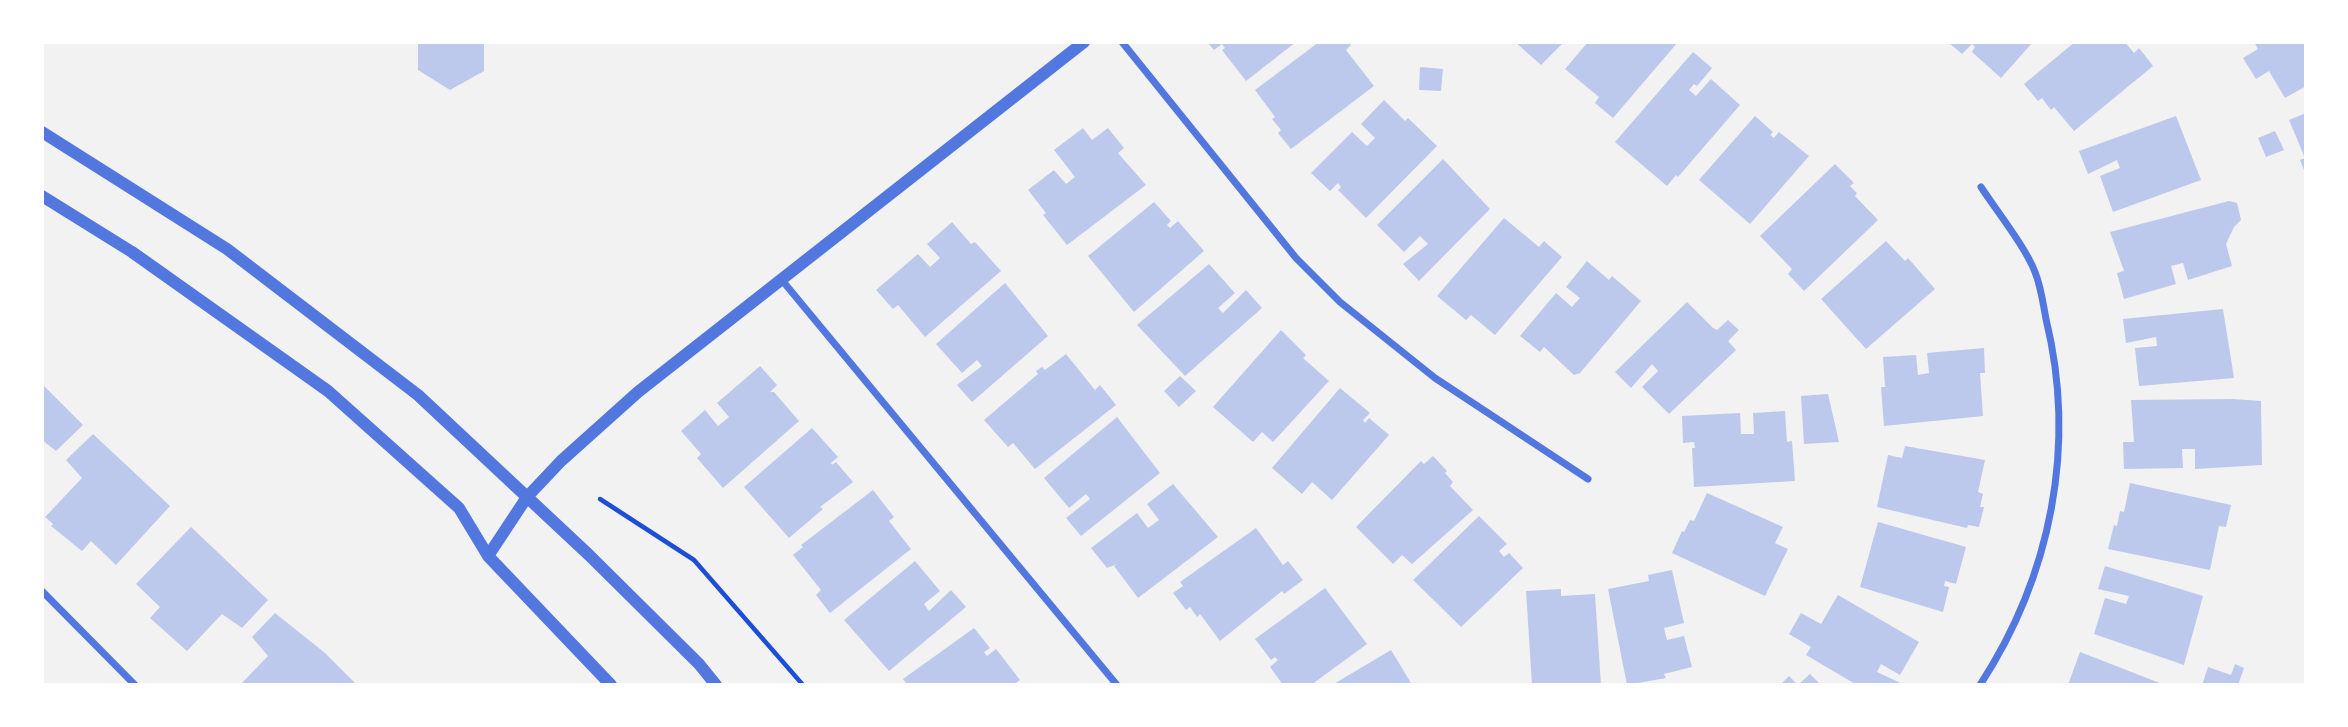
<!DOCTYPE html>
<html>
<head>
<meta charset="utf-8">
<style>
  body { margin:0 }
  #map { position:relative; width:2348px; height:727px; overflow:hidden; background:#f2f2f2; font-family:"Roboto Serif",serif }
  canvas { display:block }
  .frame { position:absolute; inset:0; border:44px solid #fff; pointer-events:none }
</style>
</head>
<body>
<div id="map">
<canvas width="2348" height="727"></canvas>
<div class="frame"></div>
</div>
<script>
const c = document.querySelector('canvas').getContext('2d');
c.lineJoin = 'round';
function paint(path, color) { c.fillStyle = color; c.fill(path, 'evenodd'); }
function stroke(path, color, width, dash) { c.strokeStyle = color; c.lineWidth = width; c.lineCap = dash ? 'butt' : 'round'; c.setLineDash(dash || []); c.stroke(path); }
paint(new Path2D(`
  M418,42h66v29l-34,19 -32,-20z
  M1207,42h89l-50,39 -24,-31 3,-2 -3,-4 -8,6z
  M1319,42h29l3,3 -5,5 28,36 -83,63 -13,-16 3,-3 -9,-11 3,-2 -20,-27z
  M1515,42h49l-23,23z
  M1588,42h90l-65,76 -18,-15 4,-6 -34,-28z
  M1948,42h85l-32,36 -29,-26 3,-5 -3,-3 -10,10z
  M2075,42h50l9,11 5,-5 14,18 -79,65 -20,-24 -3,3 -9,-12 -4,3 -14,-17z
  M2254,42h52v44l-21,12 -16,-27 -13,8 -13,-21 15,-9z
  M1693,52l19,16 -15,18 -3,-2 -5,6 7,6 15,-17 29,26 -62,72 -2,-2 -9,11 -52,-44z
  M1420,67l23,2 -2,22 -22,-1z
  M1384,100l21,21 3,-3 29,28 -71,72 -28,-28 3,-3 -3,-4 -8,8 -19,-18 41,-41 15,14 8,-8 -14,-14z
  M2306,113v62l-6,-15 5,-2 -16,-38z
  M1755,116l18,16 -3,3 4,3 5,-6 30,24 -59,68 -51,-44z
  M2176,116l25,64 -88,32 -13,-36 20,-8 -3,-8 -29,14 -9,-23z
  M1083,128l9,12 16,-12 16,20 -6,5 28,32 -79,60 -24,-30 3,-2 -18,-23 26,-20 12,14 9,-7 -21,-27z
  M2275,131l9,19 -18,7 -8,-19z
  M1443,159l47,50 -71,72 -16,-17 25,-20 -8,-8 -16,16 -27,-27z
  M1835,164l19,19 -4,3 7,7 -2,3 23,24 -74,71 -16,-17 4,-5 -32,-33z
  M2229,201l8,2 4,17 -7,7 -8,17 6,22 -44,14 -5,-17 -12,3 5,18 -52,15 -7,-26 7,-2 -14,-39z
  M1154,202l17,19 -4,4 3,3 8,-7 26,30 -70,61 -46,-56z
  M1504,218l35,29 5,-6 18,16 -67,78 -24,-20 -5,5 -29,-24z
  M952,222l19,22 4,-2 26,29 -76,66 -27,-32 -5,4 -17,-19 42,-36 12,13 10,-9 -13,-14z
  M1886,241l19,20 3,-3 27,31 -69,60 -45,-50z
  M1587,261l22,19 3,-4 29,25 -61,72 -6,2 -30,-28 -4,5 -20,-16 36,-43 16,14 8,-9 -14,-11z
  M1209,264l26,29 -17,15 5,5 23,-23 16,18 -77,68 -48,-51z
  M1005,283l43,53 -76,66 -15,-17 25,-19 -5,-6 -15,13 -26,-29z
  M1687,302l26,26 4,2 11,-10 11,10 -11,11 8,9 -67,64 -27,-27 16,-16 -6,-7 -21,24 -16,-16z
  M2223,309l11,69 -95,8 -4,-38 22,-2 -1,-9 -30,6 -3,-24z
  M1281,330l25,25 -3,3 26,23 -56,61 -11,-10 -9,10 -40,-35z
  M1984,348l1,25h-5l3,43 -99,10 -3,-39h4l-2,-30 33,-2 2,20 11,-2 -2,-20z
  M1066,354l29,36 5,-5 16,20 -81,64 -22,-26 -5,4 -24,-27 54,-46 -2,-3 6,-4 3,3z
  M760,366l17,19 -7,7h4l25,29 -76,67 -26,-30 4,-4 -20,-23 24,-21 13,16 11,-9 -12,-14z
  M1180,376l16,15 -17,16 -15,-16z
  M42,384l41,41 -27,26 -14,-11z
  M1340,388l30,25 -7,7 2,3 4,-5 20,17 -57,65 -20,-18 -10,12 -30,-26z
  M1828,394l11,48 -35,2 -3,-48z
  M2232,399l29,2 1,64 -67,4v-20h-13l1,19 -59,1 -1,-27h11l-3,-42z
  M1785,411l2,31 5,-1 3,40 -101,6 -2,-39h3l-1,-6 -11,1 -1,-27 58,-3 1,21h13l-1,-21z
  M1117,417l43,56 -79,63 -15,-18 24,-19 -4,-5 -17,14 -25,-30z
  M812,428l26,29 -7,6 1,2 4,-3 17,20 -33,25 3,2 -34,29 -45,-51z
  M93,434l77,72 -54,59 -25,-24 -9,10 -31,-25 2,-2 -8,-7 37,-39 -16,-18z
  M1905,446l80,14 -7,32 5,2 -3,13h4l-5,20 -11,-2 -1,3 -90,-21 11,-52 14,3z
  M1433,456l14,15 -2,2 8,9 -3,4 23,24 -61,54 -10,-9 -9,9 -37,-37 65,-66 3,3z
  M2130,483l101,22 -5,22 -7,-1 -9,44 -102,-21 6,-24 3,1 3,-15 4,1z
  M1173,484l45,53 -80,61 -24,-32 3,-2 -10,4 -16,-20 46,-35 11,15 11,-8 -12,-16z
  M873,490l21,27 -5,4 22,28 -81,64 -14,-18 5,-5 -28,-35 10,-8 -2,-2z
  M1707,493l76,34 -8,16 13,6 -23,47 -93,-43 10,-22 2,1 6,-12 4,1z
  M1479,516l28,28 -8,7 5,6 5,-4 14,15 -62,59 -48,-47z
  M1878,522l88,25 -10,37 -11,-3 -1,5 5,1 -6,25 -83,-25z
  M191,527l77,73 -26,28 -20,-14 -35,37 -37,-33 10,-11 -24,-23z
  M1256,528l27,37 5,-4 15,19 -19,14 -2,-3 -62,50 -20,-27 -3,3 -7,-10 -4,3 -13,-17 10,-7 -3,-4z
  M915,561l25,30 -16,13 5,7 22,-21 15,17 -77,64 -45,-51z
  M2105,566l98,30 -19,69 -90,-31 11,-36 21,6 3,-8 -31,-7z
  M1672,570l12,53 -20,5 3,12 17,-4 8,31 -28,7 2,4 -39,7 -19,-96 41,-8 -1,-6z
  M1325,588l42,56 -56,41h-28l-13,-18 8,-7 -3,-3 -4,3 -16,-21z
  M1561,589v7l34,-2 6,91h-69l-6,-94z
  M1838,595l81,47 -19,33 -19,-11 -4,8 28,13h-48l-51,-30 5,-8 -22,-13 12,-21 20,11z
  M275,613l50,40 32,32h-117l28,-29 -16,-19z
  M974,628l16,20 -6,4 3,4 9,-7 24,31 -7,5h-105l-5,-6z
  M1391,650l20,33 -79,2z
  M2080,652l85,33h-97z
  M2235,664l9,4 -6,17h-36l6,-18 23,8z
  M1810,674l11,11h-41l9,-9 9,9z`), '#bdc9ec');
stroke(new Path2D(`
  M600,499l94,61 109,125`), '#1d4ed8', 4.5);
stroke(new Path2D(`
  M1122,42l174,216 44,44 95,76 153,101
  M781,279l336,406
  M42,591l93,94
  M1980,685c71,-109 97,-239 66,-366 -3,-16 -5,-32 -11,-47 -9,-24 -39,-62 -54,-85`), '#5277de', 7);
stroke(new Path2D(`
  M42,132l185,117 191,146 171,160 110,109 17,21
  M42,196l90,56 196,139 131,117 29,48 123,129
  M488,556l39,-59 34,-36 77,-69 446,-350`), '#5277de', 12);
</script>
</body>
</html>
